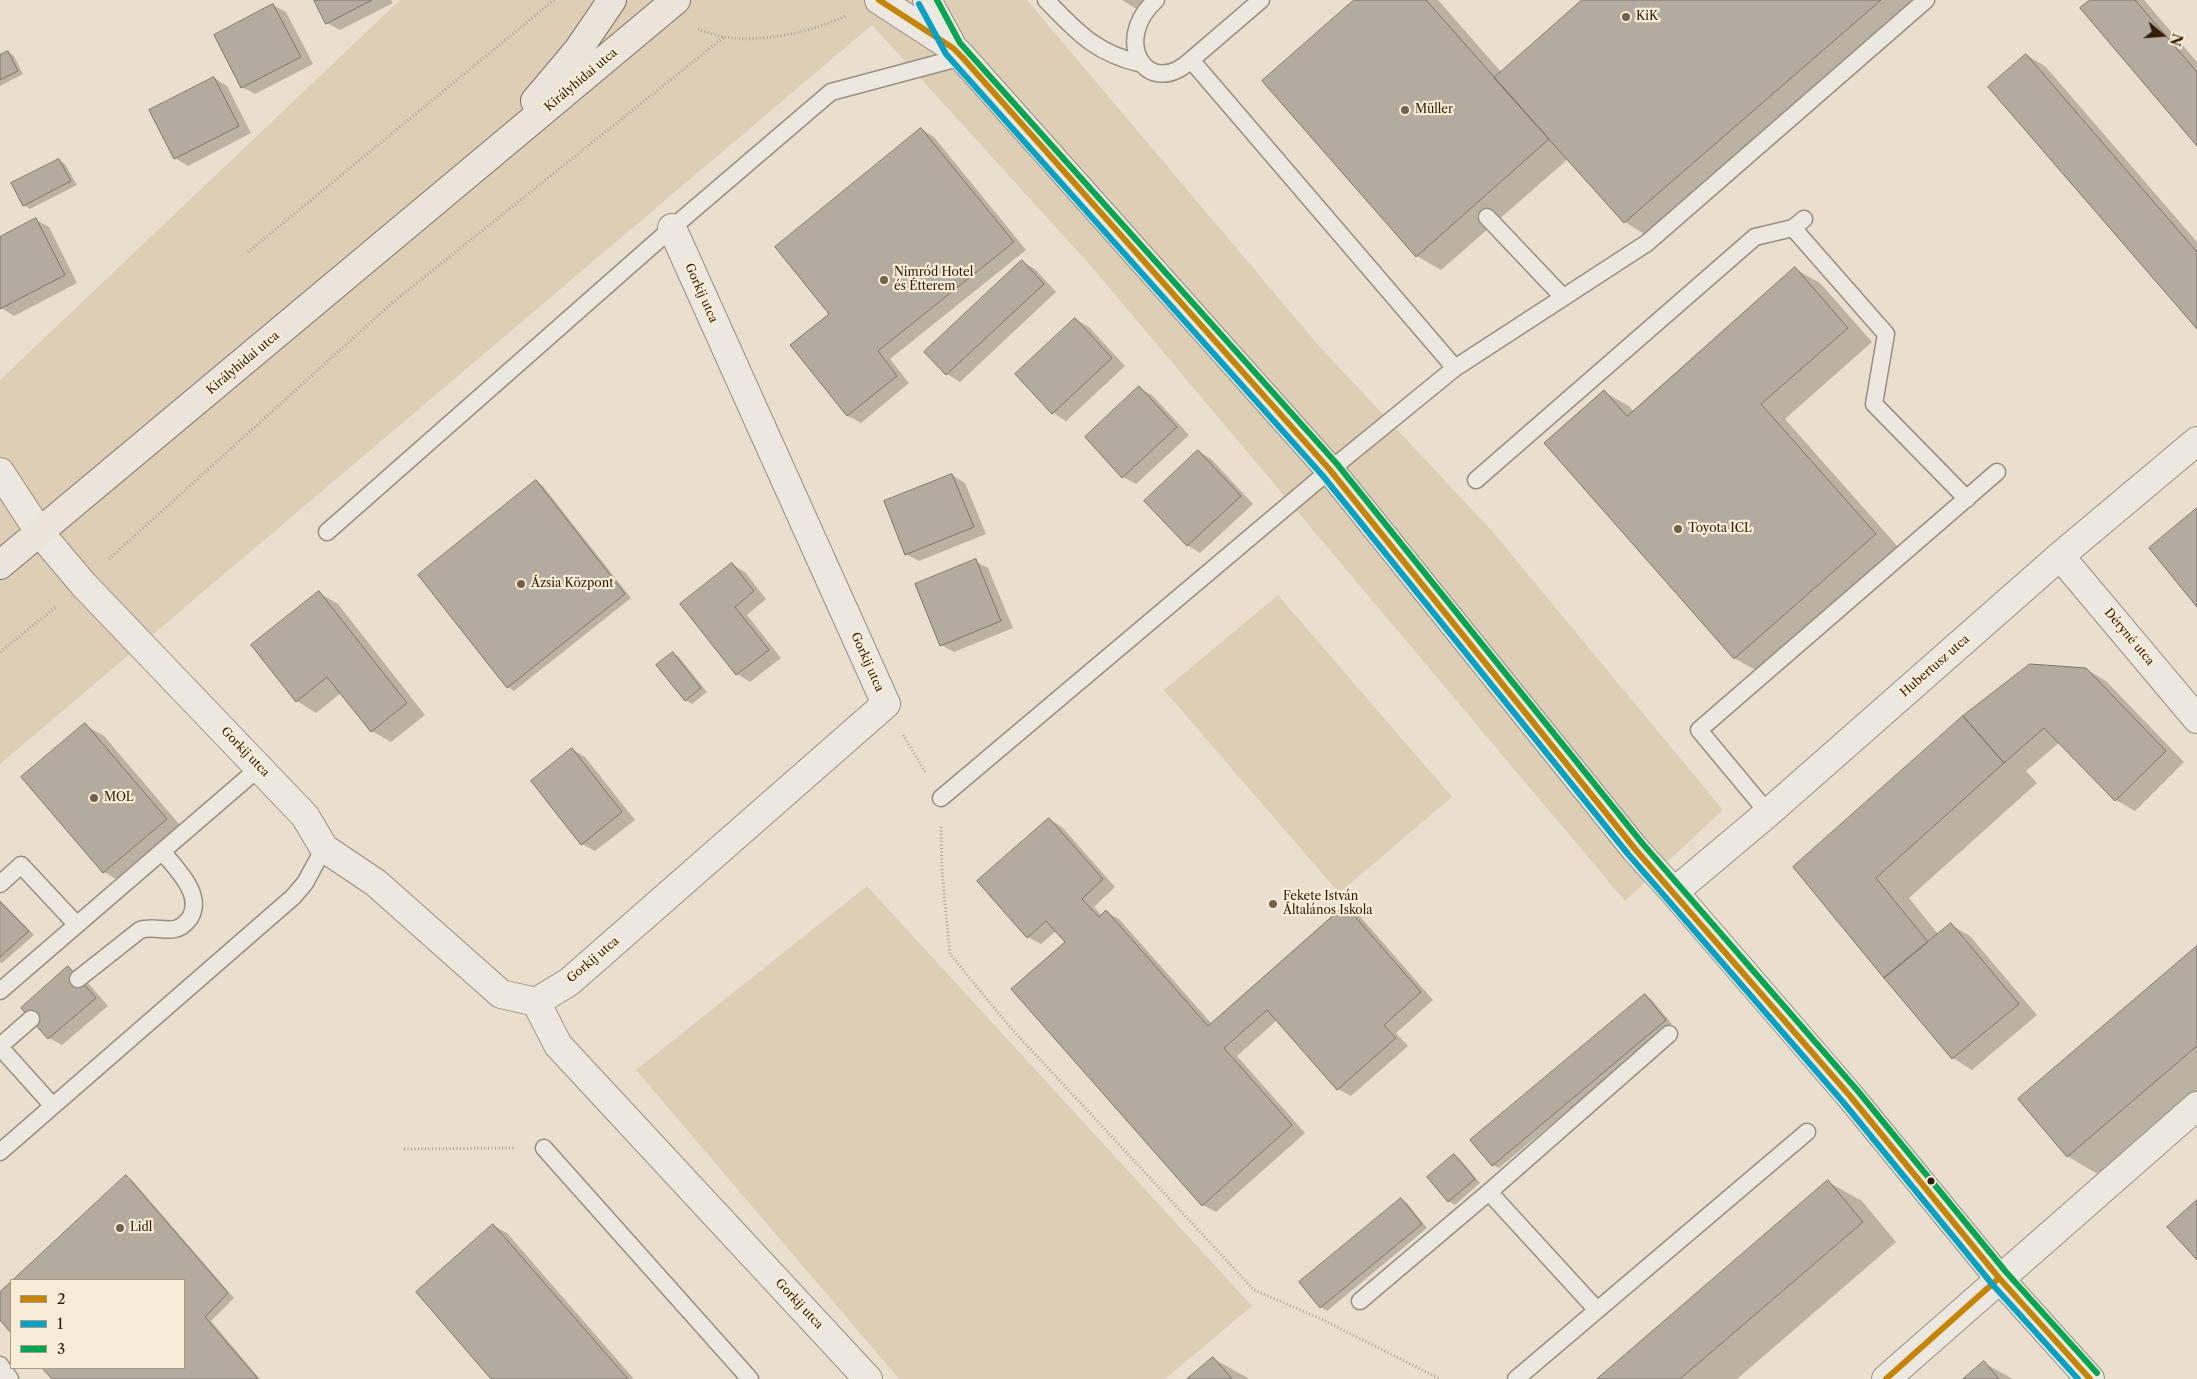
<!DOCTYPE html>
<html>
<head>
<meta charset="utf-8">
<style>
  body { margin:0 }
  #map { position:relative; width:2197px; height:1379px; overflow:hidden; background:#eadfce; font-family:"Libre Caslon Text",serif }
  canvas { display:block }
  .legend { position:absolute; left:10px; top:1279px; width:175px; height:90px; box-sizing:border-box; background:#f9ecd7; border:1px solid #a99a84; margin:0; padding:6px 9px; list-style:none; font-size:15px; color:#301e08 }
  .legend li { display:flex; align-items:center; gap:10px; height:25px }
  .legend b { width:25px; border:1px solid #a99a84 }
  .north { position:absolute; left:2137px; top:10px; width:50px; height:50px; -webkit-text-stroke:4px #f9ecd7; paint-order:stroke; rotate:108deg; font-size:14px; font-weight:700; line-height:20px; text-align:center; color:#301e08 }
  .north::after { content:''; display:block; margin:auto; width:18px; height:22px; background:#301e08; clip-path:polygon(50% 0,100% 100%,50% 72%,0 100%) }
</style>
</head>
<body>
<div id="map">
<canvas width="2197" height="1379"></canvas>
<ul class="legend">
<li><b style="height:6px;background:#c58402"></b>2</li>
<li><b style="height:6px;background:#02a2c4"></b>1</li>
<li><b style="height:6px;background:#00a651"></b>3</li>
</ul>
<div class="north">N</div>
</div>
<script>
const c = document.querySelector('canvas').getContext('2d');
c.lineJoin = 'round';
function paint(path, color) { c.fillStyle = color; c.fill(path, 'evenodd'); }
function stroke(path, color, width, dash) { c.strokeStyle = color; c.lineWidth = width; c.lineCap = dash ? 'butt' : 'round'; c.setLineDash(dash || []); c.stroke(path); }
function label(font, color, halo, rows, align = 'center') {
  c.font = font + ' "Libre Caslon Text",serif'; c.lineWidth = 4.5; c.setLineDash([]); c.textBaseline = 'middle'; c.strokeStyle = halo; c.fillStyle = color; for (const [text, x, y, turn = 0] of rows) {
    c.save(); c.translate(x, y); c.rotate((+turn || 0) * Math.PI / 180); c.textAlign = isNaN(turn) ? turn : align; if (halo) c.strokeText(text, 0, 0); c.fillText(text, 0, 0); c.restore();
  }
}
paint(new Path2D(`
  M400,0h627l292,346 173,185 231,279 -98,91 -535,-636 -218,-240 -872,739v-384z
  M1278,595l174,202 -113,96 -175,-203z
  M867,886l385,420 -87,73h-266l-263,-309z`), '#deceb6');
paint(new Path2D(`
  M316,0h75l2,3 -53,27 -13,-7z
  M1122,0h34l-13,13z
  M1356,0h82l64,73 81,-73h330l-269,234 -19,-12 -57,-63 -127,111 -24,-14z
  M2092,0h52l53,62v82z
  M273,5l13,7 27,52 -58,30 -13,-7z
  M8,52l6,4 9,18 -23,12v-30z
  M2026,55l19,11 152,176v85z
  M214,78l13,8 24,47 -63,33 -13,-8z
  M921,129l13,8 92,113 -136,109 19,24 -48,40 -13,-7 -18,-102z
  M59,160l6,4 12,21 -47,24 -6,-4z
  M36,220l13,7 28,56 -63,33 -14,-9v-69z
  M1022,262l13,7 21,23 -96,90 -13,-8z
  M1795,269l25,14 52,59 -87,77 115,130 -141,123 -25,-14 -130,-266 25,14 5,6z
  M1076,320l13,7 36,39 -59,55 -13,-8 -36,-39z
  M1139,388l13,7 37,40 -53,49 -13,-7z
  M1198,451l13,8 42,45 -53,49 -13,-8z
  M952,475l13,8 21,51 -67,27 -13,-7z
  M536,482l6,3 89,113 -117,93 -6,-4z
  M975,561l13,7 25,60 -59,24 -13,-7z
  M732,564l13,8 21,27 -19,16 34,43 -31,24 -13,-8z
  M319,593l19,11 87,111 -34,27 -19,-11 -31,-38 -25,20 -19,-12 -44,-56z
  M673,653l6,4 28,35 -15,12 -6,-4z
  M2086,669l20,12 78,81 -49,49 -19,-11 -56,-58 -34,29 11,12 -128,115 30,37 12,-10 19,11 67,79 -65,55 -19,-12 -159,-191z
  M85,725l19,11 81,95 -62,52 -19,-11z
  M572,749l13,8 50,63 -40,31 -13,-7z
  M1049,819l13,8 53,60 -21,20 8,9 4,-4 13,7 93,105 133,-117 13,7 75,86 -37,33 12,13 -57,50 -13,-7 -61,-69 -40,36 68,77 -89,79 -13,-7 -136,-263 -10,-12 -16,14 -13,-7z
  M0,900l34,35 -32,28 -2,-1z
  M2197,948v147l-96,81 -34,-20z
  M68,968l13,7 27,31 -46,39 -13,-7z
  M1645,996l6,3 21,25 -173,144 -7,-3z
  M1454,1155l6,4 20,24 -25,22 -7,-4z
  M126,1177l6,3 102,118 -23,23 49,58h-207l-9,-11h140v-88h-169z
  M1828,1182l34,19 34,41 -159,137h-138z
  M1401,1200l6,3 20,25 -100,83 -6,-4z
  M494,1226l13,7 127,146h-141z
  M1214,1359l34,19v1h-59z
  M1984,1363l29,16h-48z`), '#0003');
const building = new Path2D(`
  M314,0h58l-46,24z
  M1354,0h72l123,139 -133,118 -154,-176z
  M1582,0h299l-257,223 -130,-145z
  M2090,0h45l62,72v74l-117,-138z
  M273,4l28,53 -60,31 -27,-53z
  M8,51l10,20 -18,9v-25z
  M2026,54l171,198v77l-209,-242z
  M214,77l25,49 -65,33 -25,-49z
  M921,128l93,114 -136,109 19,25 -50,40 -57,-71 39,-31 -54,-67z
  M59,159l12,22 -48,25 -12,-23z
  M36,218l29,57 -65,34v-72z
  M1022,260l22,24 -98,91 -22,-23z
  M1795,267l53,61 -87,76 115,130 -142,125 -190,-216 60,-53 23,26z
  M1075,318l37,40 -60,56 -37,-40z
  M1139,386l38,41 -55,51 -37,-41z
  M1198,450l43,46 -54,50 -43,-45z
  M952,474l22,53 -69,28 -21,-54z
  M536,480l89,114 -118,94 -89,-113z
  M2197,508v99l-48,-59z
  M976,559l25,62 -61,25 -25,-62z
  M732,563l22,28 -19,16 34,43 -33,25 -56,-71z
  M319,591l88,112 -36,29 -44,-55 -31,25 -45,-57z
  M673,652l28,36 -16,13 -29,-36z
  M2030,664l56,4 80,83 -51,50 -71,-73 -40,35 -41,-47z
  M1963,716l41,47 -128,115 52,64 -44,36 -91,-111z
  M85,723l82,96 -64,54 -82,-96z
  M572,748l50,64 -41,33 -50,-64z
  M1049,818l54,61 -21,20 17,18 7,-7 102,116 137,-121 76,87 -37,33 12,13 -59,52 -70,-80 -43,38 68,77 -90,81 -191,-217 54,-47 -19,-21 -19,17 -50,-57z
  M0,902l29,29 -29,26z
  M1951,923l68,81 -67,55 -68,-81z
  M2197,946v100l-130,111 -49,-58z
  M68,966l28,32 -48,41 -27,-31z
  M1645,994l21,26 -174,146 -22,-26z
  M1454,1154l21,25 -27,23 -21,-25z
  M126,1175l102,118 -23,24 53,62h-206l-10,-11h142v-88h-171z
  M1828,1180l35,42 -183,157h-83z
  M1401,1198l21,26 -102,84 -21,-26z
  M2197,1200v60l-30,-33z
  M493,1224l135,155h-137l-75,-87z
  M11,1282v51l-11,-13v-28z
  M1213,1357l19,22h-45z
  M1984,1361l15,18h-36z`);
paint(building, '#b4ab9f');
stroke(building, '#7d7468', 1);
const lane = new Path2D(`
  M1046,0c32,33 49,53 96,64
  M1156,0c-45,40 -9,101 35,60
  M1261,0l-70,60 264,308
  M1487,217l75,79
  M1793,228l93,106 -12,70 93,95
  M1476,480l279,-243 38,-9 11,-9
  M327,532l345,-304 159,-136 131,-35
  M941,798l389,-328 125,-102 192,-125 279,-243
  M1768,813l-69,-83 298,-258
  M0,884l21,-19 56,60
  M78,979l62,-49c12,-4 23,1 35,-1 6,-1 11,-6 15,-11 14,-24 -14,-49 -28,-67
  M0,991l260,-224
  M0,1046l31,-27
  M0,1047l52,58
  M544,1148l206,231
  M0,1152l293,-255 12,-14 19,-35
  M1360,1301l129,-109
  M1597,1310l-108,-118 180,-158
  M0,1365l10,14
  M1516,1379l291,-247`);
const street = new Path2D(`
  M879,0l74,48 9,9 368,413 305,379 39,43 176,204 149,182 91,101
  M927,0l24,44
  M0,472l40,61 44,52 221,231 19,32 52,35 125,111 35,8 33,-20 317,-278 -214,-476
  M2060,556l137,163
  M1674,892l94,-79 292,-257 137,-115
  M536,1002l22,43 310,334
  M1886,1379l311,-273`);
const primary = new Path2D(`
  M535,101l43,-51 34,-50
  M0,565l676,-565`);
stroke(lane, '#988f82', 19);
stroke(street, '#988f82', 30);
stroke(primary, '#7d7468', 30);
stroke(new Path2D(`
  M698,29c8,3 17,6 26,8 36,6 91,-5 123,-22
  M248,252l306,-252
  M109,559l283,-256 332,-266
  M0,652l56,-45
  M903,735l23,38
  M941,827l1,45 8,82 59,72 245,264 65,28 121,61
  M404,1149l112,-1`), '#a9a399', 3, [1, 2.5]);
stroke(lane, '#ede8df', 16);
stroke(street, '#ede8df', 28);
stroke(primary, '#ebe4da', 28);
stroke(new Path2D(`
  M879,0l74,48 9,9 368,413 305,379 215,247 149,182 91,101
  M1886,1379l113,-101`), '#c58402', 6);
stroke(new Path2D(`
  M919,4l27,50 377,422 305,378 215,248 149,182 86,95`), '#02a2c4', 6);
stroke(new Path2D(`
  M937,0l23,43 377,421 305,379 215,247 149,182 91,101`), '#00a651', 6);
for (const [x, y, r, color] of [
  [1626,17,5,"#71624d"],
  [1405,110,5,"#71624d"],
  [884,280,5,"#71624d"],
  [1678,529,5,"#71624d"],
  [521,584,5,"#71624d"],
  [94,798,5,"#71624d"],
  [1273,904,5,"#71624d"],
  [1931,1181,4.5,"#301e08"],
  [120,1228,5,"#71624d"]
]) { const dot = new Path2D(); dot.arc(x, y, r, 0, 2 * Math.PI); c.fillStyle = color; c.fill(dot); stroke(dot, '#f9ecd7', 2); }
label('12px', '#301e08', '#f9ecd7', [
  ["KiK",1636,17],
  ["Müller",1415,110],
  ["Nimród Hotel",894,273],
  ["és Étterem",894,287],
  ["Toyota ICL",1688,529],
  ["Ázsia Központ",531,584],
  ["MOL",104,798],
  ["Fekete István",1283,897],
  ["Általános Iskola",1283,911],
  ["Lidl",130,1228]
], 'left');
label('12px', '#301e08', '#f9ecd7', [
  ["Királyhidai utca",581,80,-40],
  ["Gorkij utca",701,293,66],
  ["Királyhidai utca",243,363,-40],
  ["Déryné utca",2129,637,50],
  ["Gorkij utca",867,662,66],
  ["Hubertusz utca",1935,666,-41],
  ["Gorkij utca",245,752,46],
  ["Gorkij utca",593,960,-40],
  ["Gorkij utca",799,1304,47]
]);
</script>
</body>
</html>
